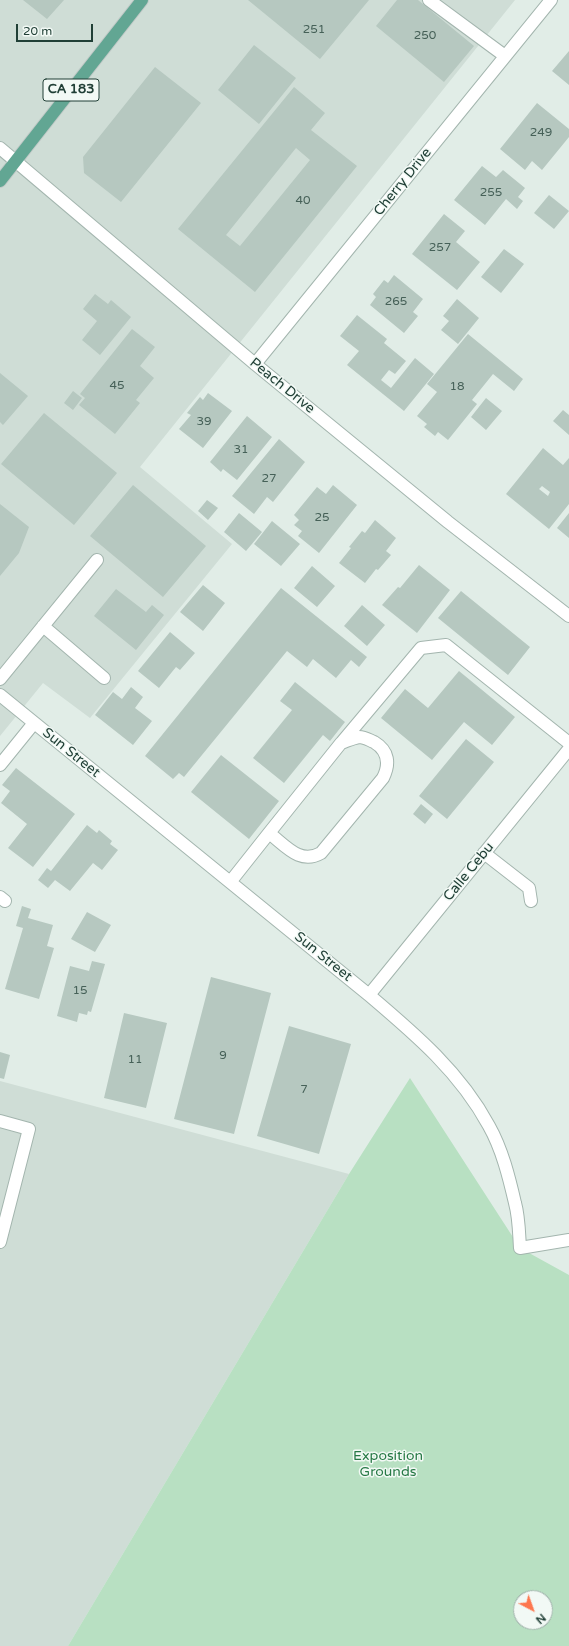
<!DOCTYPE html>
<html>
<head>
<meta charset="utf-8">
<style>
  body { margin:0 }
  #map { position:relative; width:569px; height:1646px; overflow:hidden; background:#e1ede7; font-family:"Varela Round",sans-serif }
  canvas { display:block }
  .north { position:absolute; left:513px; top:1590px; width:40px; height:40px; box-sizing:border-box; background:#f2f9f5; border:1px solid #9eafa9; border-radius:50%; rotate:139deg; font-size:11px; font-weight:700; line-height:16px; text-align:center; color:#203f36 }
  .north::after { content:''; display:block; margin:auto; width:14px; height:18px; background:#fd774f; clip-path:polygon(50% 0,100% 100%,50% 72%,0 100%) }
  .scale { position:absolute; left:16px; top:24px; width:77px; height:18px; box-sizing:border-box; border:2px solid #203f36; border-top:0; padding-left:5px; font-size:12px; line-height:14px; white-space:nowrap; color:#203f36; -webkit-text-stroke:3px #f2f9f5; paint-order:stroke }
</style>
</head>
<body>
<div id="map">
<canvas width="569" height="1646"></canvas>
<div class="north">N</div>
<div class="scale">20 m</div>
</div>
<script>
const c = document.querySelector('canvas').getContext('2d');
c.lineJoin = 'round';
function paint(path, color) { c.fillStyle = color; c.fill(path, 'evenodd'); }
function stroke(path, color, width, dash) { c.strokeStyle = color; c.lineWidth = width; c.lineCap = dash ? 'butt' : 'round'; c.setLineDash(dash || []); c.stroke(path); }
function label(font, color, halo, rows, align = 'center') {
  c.font = font + ' "Varela Round",sans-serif'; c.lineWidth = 3; c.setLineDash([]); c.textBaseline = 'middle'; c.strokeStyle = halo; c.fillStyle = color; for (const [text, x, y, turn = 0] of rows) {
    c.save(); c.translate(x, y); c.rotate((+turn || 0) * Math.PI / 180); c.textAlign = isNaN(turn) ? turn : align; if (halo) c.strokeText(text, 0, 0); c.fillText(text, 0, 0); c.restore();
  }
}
paint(new Path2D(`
  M0,0h515l-375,467 92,77 -142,174 -47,-35 -43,53z
  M0,1081l349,93 -281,472h-68z`), '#cfddd6');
paint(new Path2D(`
  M410,1078l110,170 49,27v371h-501l281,-472zM521,1598h24v24h-24z`), '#b8e0c2');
paint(new Path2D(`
  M23,0h41l-17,19z
  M248,0h121l-49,59z
  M397,0h21l56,46 -30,36 -68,-56z
  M254,45l42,33 -37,46 -41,-34z
  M569,51v34l-17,-14z
  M155,67l46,36 -80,99 -37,-29 -1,-16z
  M294,87l31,26 -14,17 46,36 -102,126 -77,-63zM296,148l14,12 -70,86 -14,-11z
  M537,103l32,26v8l-27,33 -10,-9 -7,9 -25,-21z
  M482,166l14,11 7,-7 22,18 -7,9 5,4 -6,8 -11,-10 -21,26 -31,-25z
  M549,195l20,16 -15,18 -20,-16z
  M444,214l21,17 -9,11 24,20 -23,28 -45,-36z
  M504,249l20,15 -23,29 -20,-16z
  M394,275l29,24 -10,13 5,4 -14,17 -34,-28 6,-8 -3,-3 11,-14 4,3z
  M95,294l13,10 3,-4 20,17 -31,38 -18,-15 15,-19 -14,-12z
  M457,299l22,19 -21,26 -17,-14 8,-9 -6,-5z
  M357,315l30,24 -3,4 22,18 -11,13 -6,-4 -8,10 10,8 24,-30 19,16 -30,37 -57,-46 12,-14 -19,-15z
  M132,329l23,18 -15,19 14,12 -18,22 4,3 -25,31 -36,-29 6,-7 -5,-4z
  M468,334l55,45 -9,12 -21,-17 -21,26 5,4 -29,36 -10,-8 -3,4 -11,-9 3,-3 -10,-8 20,-24 -10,-8z
  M0,373l28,23 -25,29 -3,-3z
  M73,391l9,7 -9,12 -9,-7z
  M208,393l24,18 -29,37 -24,-19 12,-14 -4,-2 13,-16 3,3z
  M486,398l16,13 -16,19 -15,-13z
  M563,410l6,5v20l-16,-14z
  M44,413l73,60 -43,52 -73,-61z
  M247,416l25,21 -35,43 -14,-11 -2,3 -11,-10z
  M279,439l26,23 -32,40 -6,-5 -13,17 -22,-18z
  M543,448l20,17 6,-7v46l-20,25 -43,-35zM542,486l8,6 -2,4 -9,-7z
  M133,485l73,61 -43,51 -73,-61z
  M333,485l24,20 -38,48 -21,-17 4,-5 -8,-6 5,-5 -5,-5 23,-28 9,7z
  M207,500l11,8 -10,12 -10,-9z
  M0,504l29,23 -10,26 -19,23z
  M239,513l23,19 -16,19 -22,-19z
  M569,513v25l-12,-10z
  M375,520l21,18 -10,13 5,4 -13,15 -2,-1 -11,14 -26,-20 12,-15 -2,-1 13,-16 3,2z
  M272,521l28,23 -19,22 -27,-22z
  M419,565l31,25 -33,43 -35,-28 16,-18 2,1z
  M312,566l23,20 -18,21 -23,-19z
  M203,585l22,18 -22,28 -23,-19z
  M281,588l86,69 -8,10 -8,-7 -15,18 -23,-19 -6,8 -20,-16 -103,126 -5,-4 -6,6 -28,-23z
  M116,589l30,23 6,-7 12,10 -28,35 -42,-34z
  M461,591l69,56 -22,28 -70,-57z
  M362,605l23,20 -18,21 -23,-20z
  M170,632l25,21 -15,17 -4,-3 -17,21 -21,-17z
  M459,671l56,46 -23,28 -28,-23 -32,38 -51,-42 24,-29 23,19z
  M295,682l50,40 -15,19 -7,-6 -39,48 -31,-25 39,-48 -12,-9z
  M131,687l12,10 -8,11 17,13 -19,24 -38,-30 18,-23 9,7z
  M466,739l28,23 -47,57 -28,-23z
  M221,755l58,46 -30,38 -58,-47z
  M16,768l59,46 -42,53 -25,-19 19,-24 -26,-21 9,-12 -8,-6z
  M421,804l12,10 -8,10 -12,-10z
  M87,825l10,8 2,-3 13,11 -2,3 8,6 -16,20 -9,-7 -23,28 -15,-11 -7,8 -10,-8 9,-12 4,3z
  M22,906l9,3 -3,9 25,7 -6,21 7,2 -15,51 -34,-10 18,-61 -7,-2z
  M87,912l24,13 -16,27 -24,-13z
  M92,961l13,3 -14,48 -3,-1 -1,4 -8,-2 -2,9 -20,-6 13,-50 19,5z
  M211,977l60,16 -37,141 -60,-15z
  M124,1013l43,10 -21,85 -42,-10z
  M289,1026l62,18 -32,110 -62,-18z
  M0,1052l10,3 -6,24 -4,-1z`), '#b6c8c0');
const minor = new Path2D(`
  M429,0l76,56
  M0,148l255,216 193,158 121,94
  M255,364l296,-364
  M43,626l61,52
  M0,679l97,-119
  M0,695l369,300c46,39 91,77 120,131 13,23 20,51 26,77 4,14 4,30 5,45l49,-8
  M342,742l79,-94 25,-3 123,98
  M0,765l34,-42
  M484,853l45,35 2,13
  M231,881l38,-48 72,-90c6,-2 12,-5 18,-6 6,0 10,3 15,5 15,9 16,22 9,36l-62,75c-21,12 -35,-7 -52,-20
  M0,897l5,4
  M369,995l200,-246
  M0,1121l29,8 -29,113`);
const major = new Path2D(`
  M0,181l142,-181`);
stroke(minor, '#a3b5ae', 14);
stroke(major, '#c1c9c7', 14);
stroke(minor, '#fff', 12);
stroke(major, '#62a693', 12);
label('12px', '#466158', null, [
  ["251",314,30],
  ["250",425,36],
  ["249",541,133],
  ["255",491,193],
  ["40",303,201],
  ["257",440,248],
  ["265",396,302],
  ["45",117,386],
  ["18",457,387],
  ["39",204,422],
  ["31",241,450],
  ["27",269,479],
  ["25",322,518],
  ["15",80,991],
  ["9",223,1056],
  ["11",135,1060],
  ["7",304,1090]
]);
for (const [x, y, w] of [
  [71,90,56]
]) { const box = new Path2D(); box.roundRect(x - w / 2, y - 11, w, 22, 3); c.fillStyle = '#f2f9f5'; c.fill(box); stroke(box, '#203f36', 1); }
label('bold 13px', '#203f36', null, [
  ["CA 183",71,90]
]);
label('14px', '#203f36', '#f2f9f5', [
  ["Cherry Drive",403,182,-51],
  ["Peach Drive",282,386,39],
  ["Sun Street",71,753,39],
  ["Calle Cebu",469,872,-51],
  ["Sun Street",323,957,39]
]);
label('14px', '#267945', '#f2f9f5', [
  ["Exposition",388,1456],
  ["Grounds",388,1472]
]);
</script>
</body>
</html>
